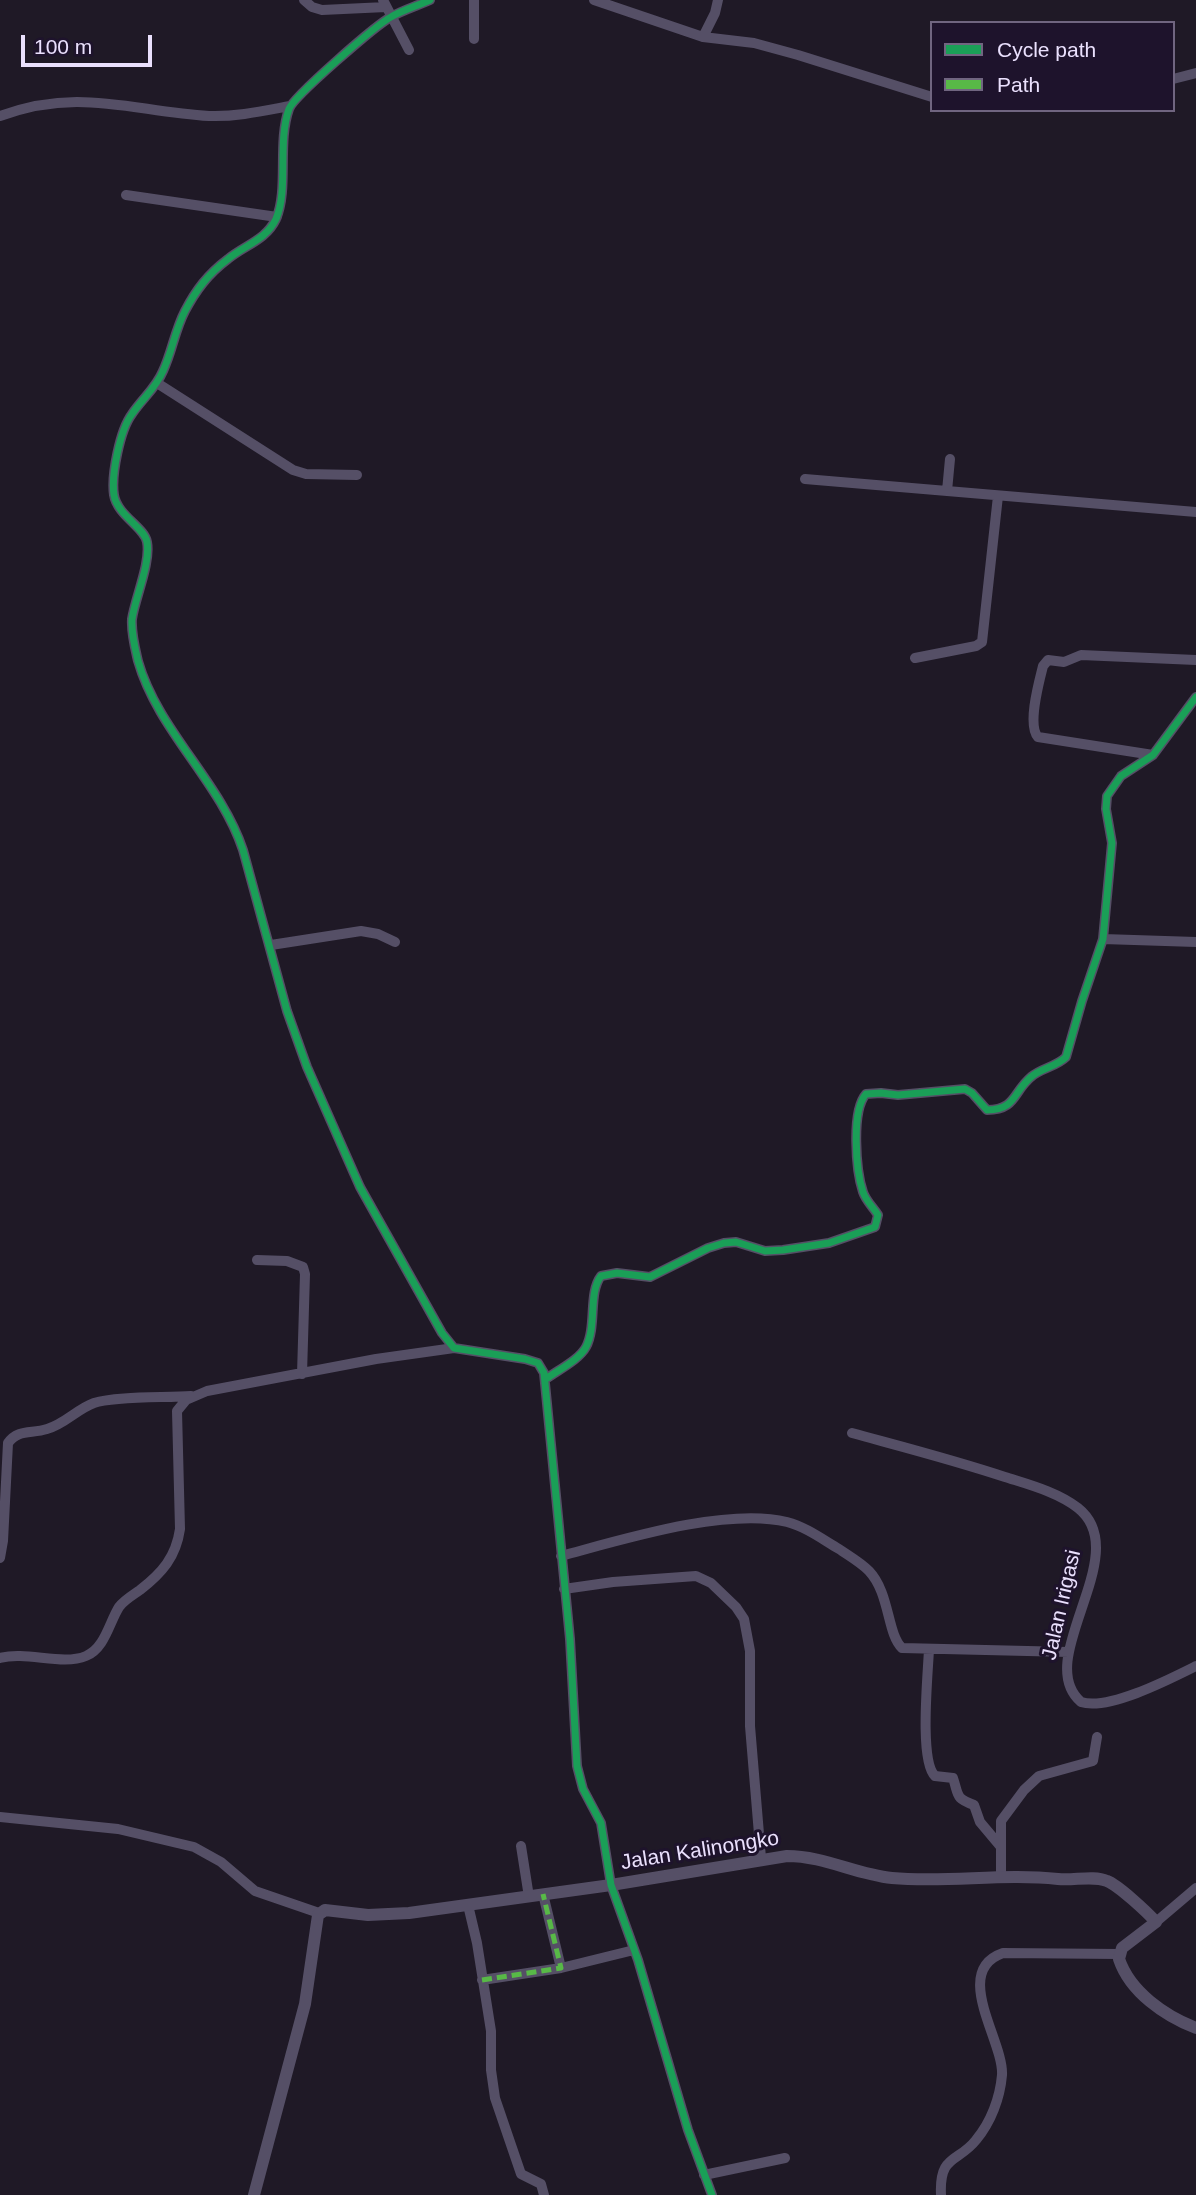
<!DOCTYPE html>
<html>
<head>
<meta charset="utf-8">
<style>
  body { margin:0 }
  #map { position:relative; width:1196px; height:2195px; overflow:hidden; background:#1f1926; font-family:Helvetica,sans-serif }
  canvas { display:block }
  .legend { position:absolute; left:930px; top:21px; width:245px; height:91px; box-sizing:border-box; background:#1e132c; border:2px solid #706580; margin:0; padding:9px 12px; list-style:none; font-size:21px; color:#eae0fd }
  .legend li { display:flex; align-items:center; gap:14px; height:35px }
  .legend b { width:35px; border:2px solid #706580 }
  .scale { position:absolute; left:21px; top:35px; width:131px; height:32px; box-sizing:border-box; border:4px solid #eae0fd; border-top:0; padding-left:9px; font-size:21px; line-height:24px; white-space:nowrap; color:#eae0fd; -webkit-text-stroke:5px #1e132c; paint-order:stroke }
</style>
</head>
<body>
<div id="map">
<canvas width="1196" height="2195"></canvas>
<ul class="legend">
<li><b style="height:9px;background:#1a9f57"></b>Cycle path</li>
<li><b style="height:9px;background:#58b947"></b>Path</li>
</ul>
<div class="scale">100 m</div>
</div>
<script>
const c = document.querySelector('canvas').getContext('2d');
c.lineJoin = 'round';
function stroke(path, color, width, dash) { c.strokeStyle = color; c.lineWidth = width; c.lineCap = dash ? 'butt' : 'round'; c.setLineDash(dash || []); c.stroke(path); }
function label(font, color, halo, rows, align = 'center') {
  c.font = font + ' Helvetica,sans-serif'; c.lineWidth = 6; c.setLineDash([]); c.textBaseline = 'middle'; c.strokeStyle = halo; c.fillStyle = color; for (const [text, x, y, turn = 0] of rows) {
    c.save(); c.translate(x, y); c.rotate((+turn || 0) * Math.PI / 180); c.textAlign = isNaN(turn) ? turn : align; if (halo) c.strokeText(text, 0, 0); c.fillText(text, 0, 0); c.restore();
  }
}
stroke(new Path2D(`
  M304,0l8,7 10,3 64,-3
  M383,0l26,50
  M430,0c-13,6 -27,10 -39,17 -15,8 -97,79 -102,92 -12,34 0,80 -13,110 -10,21 -31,26 -48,40 -20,15 -32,31 -43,52 -10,19 -13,41 -22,60 -7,17 -21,28 -31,43 -12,16 -21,61 -18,81 3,20 31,33 33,47 4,21 -12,56 -15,77 -1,14 3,29 6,42 20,70 82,120 105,189l44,161 20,56 53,120 82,146 12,15 71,11 13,4 6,10 26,266 7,127 6,23 18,34 10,62 27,75 50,170 24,65
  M594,0l109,37 51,6 44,12 134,42
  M703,37l12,-24 3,-13
  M474,39v-39
  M1173,79l23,-6
  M0,116c79,-29 131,-5 209,0 27,1 54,-5 81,-10
  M126,195l151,22
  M157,383l136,87 13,4 51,1
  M805,479l391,33
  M947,491l3,-32
  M915,658l61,-12 6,-4 16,-146
  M1153,755l-115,-18c-11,-12 1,-55 5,-71l5,-6 16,2 17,-7 115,5
  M1103,939l93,3
  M271,945l90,-14 17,3 17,8
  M257,1260l30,1 16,6 2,7 -3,100
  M546,1379c12,-9 33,-19 40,-32 11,-21 2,-54 15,-71l16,-3 33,4 58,-29 16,-5 12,-1 29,9 18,-1 46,-7 46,-16 3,-12c-5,-8 -12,-14 -15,-23 -7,-21 -12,-81 3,-98l15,-1 17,2 67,-6 7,4 15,17c29,0 26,-18 44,-33 10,-9 25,-10 35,-20l16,-56 21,-62 9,-96 -6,-34 1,-13 14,-20 32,-21 43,-58
  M852,1433c51,14 102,27 153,44 25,8 52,15 73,31 58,46 -47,151 3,194 27,9 89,-23 115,-36
  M561,1556c60,-16 165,-49 226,-34 19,5 35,17 52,27 10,7 21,13 30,22 21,22 18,63 33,77l167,4
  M0,1558l3,-17 5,-98c10,-14 23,-9 39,-14 18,-5 30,-20 47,-26 22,-7 72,-5 97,-7
  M564,1589l49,-7 83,-6 15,7 25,24 8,12 6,32v75l11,132
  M929,1649c-1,25 -10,112 6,127l18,2c6,18 2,20 21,27l6,17 21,25
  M0,1658c27,-7 62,8 86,-2 19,-8 23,-33 33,-49 5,-7 14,-12 21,-17 22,-17 36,-33 40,-61l-3,-118 9,-11 21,-9 169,-32 78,-11
  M0,1817l118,12 76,18 27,15 34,29 64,22
  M521,1846l8,51
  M1001,1878v-57l23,-31 15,-14 54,-15 4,-24
  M543,1894l18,74
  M468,1905l9,38 14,88v39l4,28 26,76 20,10 3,11
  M1156,1922l40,-34
  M482,1980l79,-12 73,-18
  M704,2175l81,-17
  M941,2195c-2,-41 17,-32 35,-55 15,-18 24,-42 26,-65 2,-34 -51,-104 1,-122l116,1`), '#554f66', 10);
stroke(new Path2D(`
  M254,2195l51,-191 13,-89 7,-5 43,5 41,-2 202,-28 176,-29c37,0 68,18 105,22 55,5 111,-5 166,1 15,2 35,-4 49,2 11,4 40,31 49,41l-34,26 -3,11c11,33 46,57 77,69`), '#554f66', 12);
stroke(new Path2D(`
  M482,1980l79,-12 -18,-74`), '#58b947', 5, [10, 5]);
stroke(new Path2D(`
  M430,0c-13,6 -27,10 -39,17 -15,8 -97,79 -102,92 -12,34 0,80 -13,110 -10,21 -31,26 -48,40 -20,15 -32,31 -43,52 -10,19 -13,41 -22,60 -7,17 -21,28 -31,43 -12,16 -21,61 -18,81 3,20 31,33 33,47 4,21 -12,56 -15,77 -1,14 3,29 6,42 20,70 82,120 105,189l44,161 20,56 53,120 82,146 12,15 71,11 13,4 6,10 26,266 7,127 6,23 18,34 10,62 27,75 50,170 24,65
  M546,1379c12,-9 33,-19 40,-32 11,-21 2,-54 15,-71l16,-3 33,4 58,-29 16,-5 12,-1 29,9 18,-1 46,-7 46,-16 3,-12c-5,-8 -12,-14 -15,-23 -7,-21 -12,-81 3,-98l15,-1 17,2 67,-6 7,4 15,17c29,0 26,-18 44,-33 10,-9 25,-10 35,-20l16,-56 21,-62 9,-96 -6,-34 1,-13 14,-20 32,-21 43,-58`), '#1a9f57', 7);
label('21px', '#eae0fd', '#1e132c', [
  ["Jalan Irigasi",1062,1605,-77],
  ["Jalan Kalinongko",700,1851,-9]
]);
</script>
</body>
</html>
